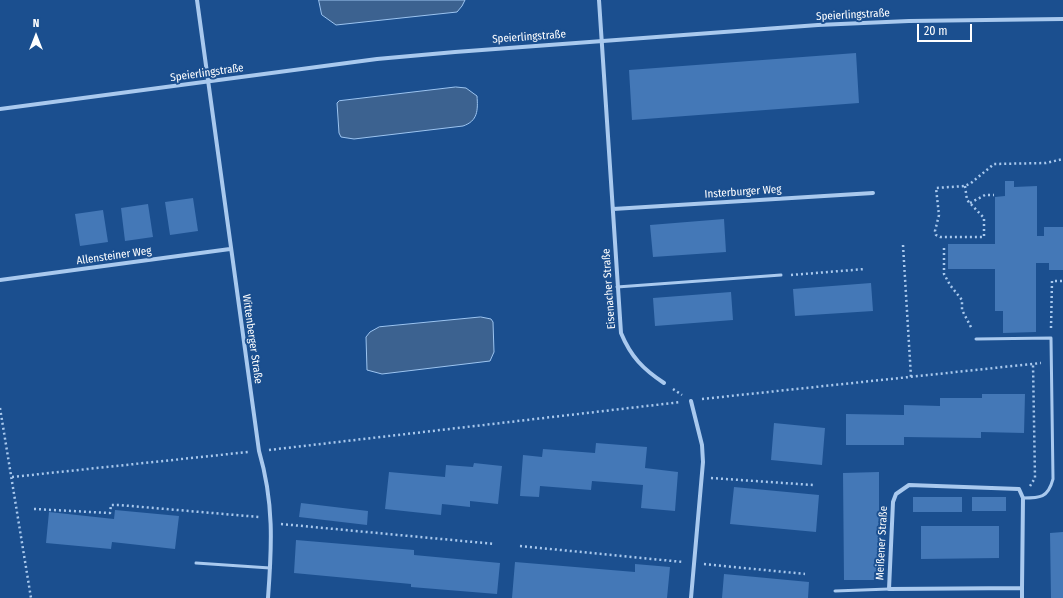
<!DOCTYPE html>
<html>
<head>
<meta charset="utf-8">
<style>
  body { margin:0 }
  #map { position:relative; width:1063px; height:598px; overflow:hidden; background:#1b4f8f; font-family:"Fira Sans Condensed",sans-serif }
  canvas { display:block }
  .north { position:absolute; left:16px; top:16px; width:40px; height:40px; -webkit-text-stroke:3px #1b4f8f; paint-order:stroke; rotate:0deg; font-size:11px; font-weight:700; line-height:16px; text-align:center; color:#fff }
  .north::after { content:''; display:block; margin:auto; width:14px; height:18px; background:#fff; clip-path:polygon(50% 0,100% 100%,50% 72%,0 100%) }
  .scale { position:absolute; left:917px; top:24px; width:55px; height:18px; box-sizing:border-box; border:2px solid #fff; border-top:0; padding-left:5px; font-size:12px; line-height:14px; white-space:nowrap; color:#fff; -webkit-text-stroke:3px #1b4f8f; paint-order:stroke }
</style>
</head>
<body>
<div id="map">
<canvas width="1063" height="598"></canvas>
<div class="north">N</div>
<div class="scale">20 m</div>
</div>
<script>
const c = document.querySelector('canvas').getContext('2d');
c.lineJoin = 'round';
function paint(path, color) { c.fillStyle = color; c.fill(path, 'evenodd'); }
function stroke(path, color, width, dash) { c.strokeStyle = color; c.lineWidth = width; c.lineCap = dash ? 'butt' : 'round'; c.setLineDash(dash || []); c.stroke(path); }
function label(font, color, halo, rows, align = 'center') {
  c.font = font + ' "Fira Sans Condensed",sans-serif'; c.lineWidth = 4; c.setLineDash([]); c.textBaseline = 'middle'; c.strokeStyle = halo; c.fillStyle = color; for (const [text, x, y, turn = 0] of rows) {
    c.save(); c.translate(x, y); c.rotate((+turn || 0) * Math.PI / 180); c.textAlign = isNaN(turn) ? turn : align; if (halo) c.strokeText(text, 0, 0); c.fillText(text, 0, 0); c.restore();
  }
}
const water = new Path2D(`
  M319,0h146l-3,6 -5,6 -121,13 -14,-10z
  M456,87l10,1 11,8c1,14 1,25 -14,30l-109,13 -13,-2 -2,-4 -2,-30 2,-2z
  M481,317l10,2 2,3 1,30 -4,9 -108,13 -15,-4 -1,-33 4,-5 9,-5z`);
paint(water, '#3c6290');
stroke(water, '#9cc4f0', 1);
paint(new Path2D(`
  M856,53l3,50 -227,17 -3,-50z
  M1005,181h9v6l23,-1v50h7v-9h19v43h-14v-7h-13v69l-33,1v-22h-8v-42h-47v-25h47v-47l10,-1z
  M193,198l5,33 -28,4 -5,-33z
  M148,204l5,33 -28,4 -4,-33z
  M103,210l5,32 -28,4 -5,-32z
  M724,219l2,33 -73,5 -3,-32z
  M871,283l2,28 -78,5 -2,-27z
  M731,292l2,28 -78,6 -2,-28z
  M982,394h43l-1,39 -43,-1v6l-77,-1v8h-58v-31l58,1v-10l36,1v-8h42z
  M774,423l51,5 -3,37 -51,-5z
  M596,443l51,4 -2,21 33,4 -3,39 -34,-3 2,-23 -51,-4 -1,9 -51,-4 -1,11 -19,-1 3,-41 19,2 1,-8 52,4z
  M474,463l28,3 -4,38 -28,-3v6l-28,-3 -1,11 -56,-6 4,-37 56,5 1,-12 27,2z
  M879,472v108h-35l-1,-107z
  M734,487l85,8 -3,37 -86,-8z
  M913,497h49v15h-49z
  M972,497h34v14h-34z
  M301,503l67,8 -1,14 -68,-8z
  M115,510l64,6 -4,33 -63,-7 -1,7 -65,-6 3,-31 65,7z
  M921,526h78v32l-78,1z
  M1063,532v66h-12l-1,-65z
  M296,540l118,10v5l86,8 -3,31 -86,-7v-3l-117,-11z
  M515,562l120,10v-8l35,3 -3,31h-155z
  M724,574l85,8 -1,16h-86z`), '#4478b7');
stroke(new Path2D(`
  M965,186l2,14 17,18v19h-44l-4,-2 -1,-4 4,-16 -3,-27 29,-2 6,-3 23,-19 52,-1 17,-4
  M970,203l15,-8h9
  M903,245l8,132
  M944,248v26l6,11 12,15v10l10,19
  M791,275l74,-6
  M1051,328l1,-47h11
  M673,389l9,6
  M702,399l339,-36
  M0,408l31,190
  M269,450l412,-48
  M12,477l236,-25
  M711,478l102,7
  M1030,486l5,-8 -2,-114
  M34,509l76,4 1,-8h8l140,12
  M281,524l214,20
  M520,546l163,16
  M704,564l101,10`), '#a9c9ee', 2.5, [2, 3]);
stroke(new Path2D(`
  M617,287l164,-12
  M976,339l75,-1 2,141c-5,19 -13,19 -30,19
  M196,563l74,5
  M835,591l54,-2`), '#a9c9ee', 3);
stroke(new Path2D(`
  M197,0l62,451c15,51 13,94 9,147
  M599,0l22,333c10,24 22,36 43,50
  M0,109l377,-50 78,-7 363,-27 91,-4 154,-2
  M613,209l260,-16
  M0,280l230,-31
  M691,598l12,-136 -1,-17 -11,-44
  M1022,598v-10l1,-90 -4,-9 -110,-4 -13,9 -3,8 -4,87 133,-1`), '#a9c9ee', 4);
label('11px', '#fff', '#1b4f8f', [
  ["Speierlingstraße",853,15,-3],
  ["Speierlingstraße",529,37,-4],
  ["Speierlingstraße",207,73,-8],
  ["Insterburger Weg",743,192,-4],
  ["Allensteiner Weg",114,256,-8],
  ["Eisenacher Straße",609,289,-94],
  ["Wittenberger Straße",252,339,82],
  ["Meißener Straße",882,543,-87]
]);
</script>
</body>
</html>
